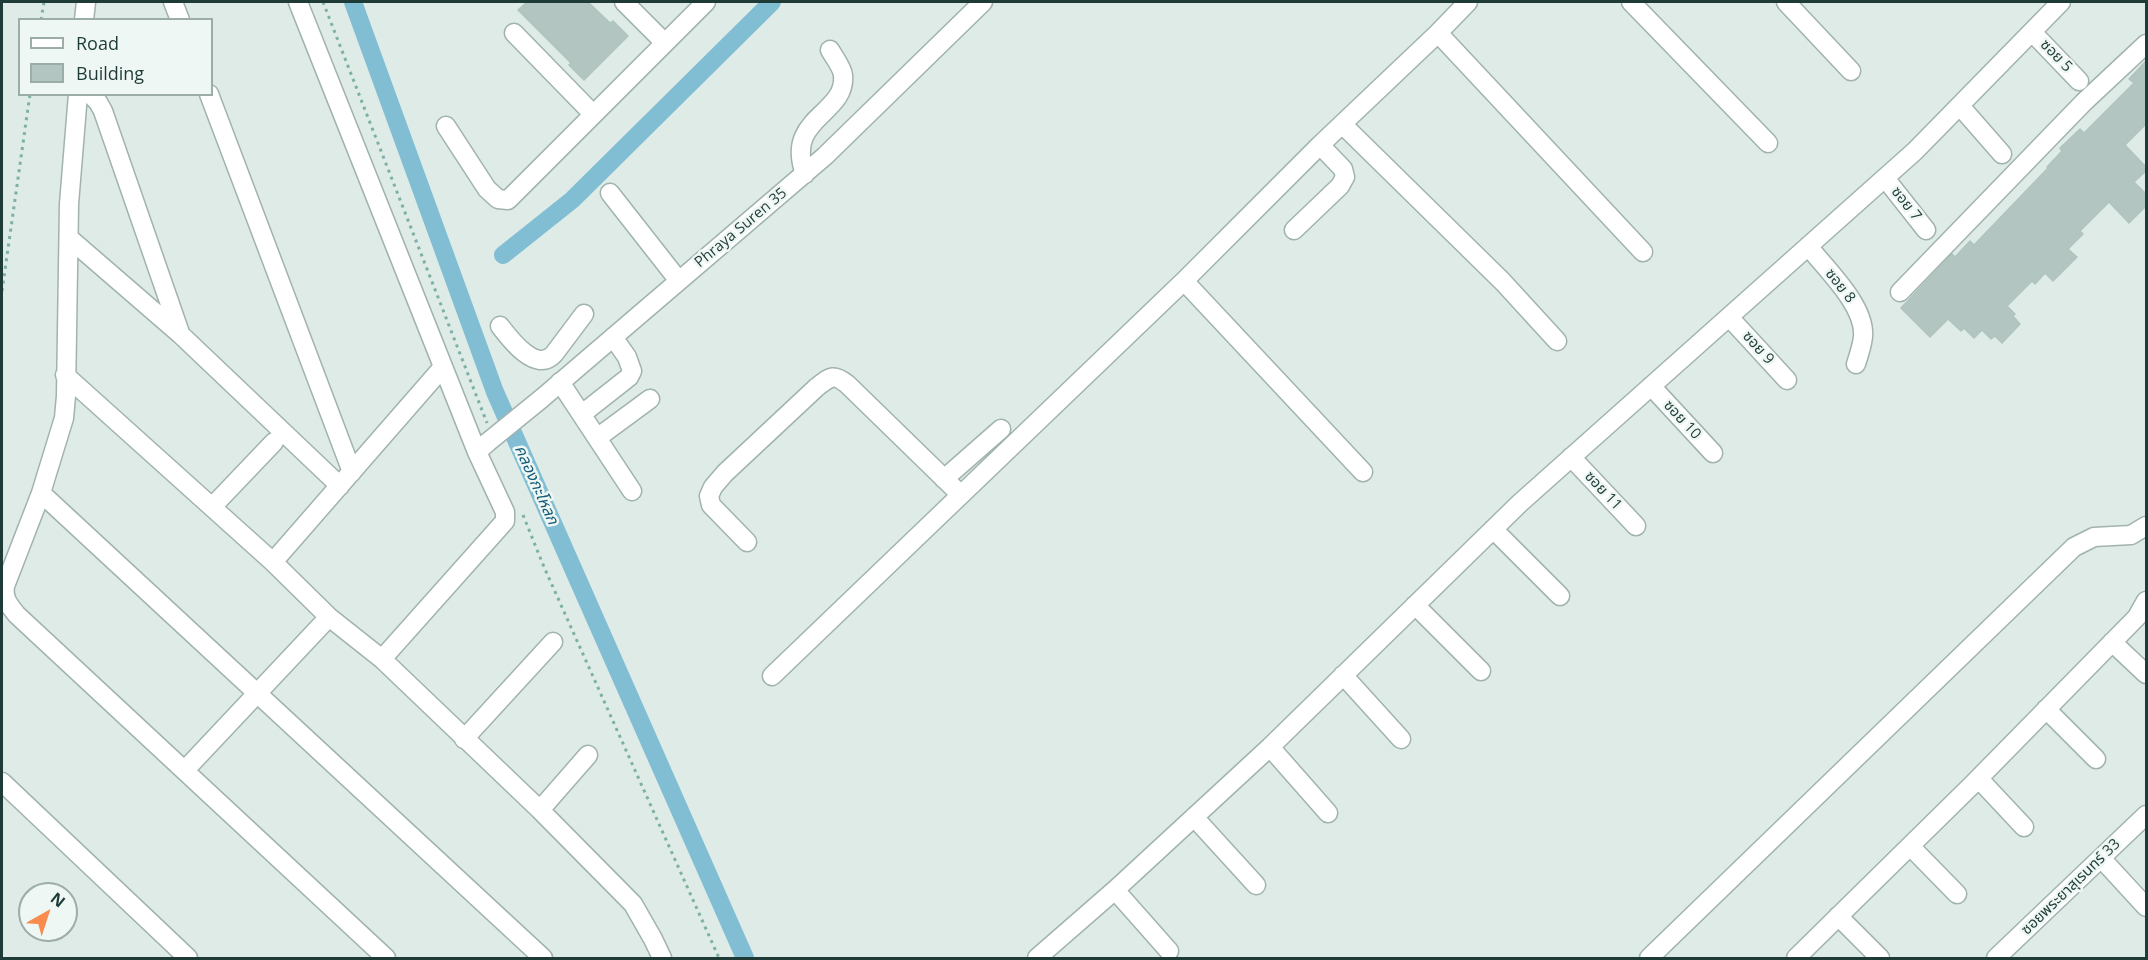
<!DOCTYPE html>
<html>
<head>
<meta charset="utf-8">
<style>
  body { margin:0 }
  #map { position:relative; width:2148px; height:960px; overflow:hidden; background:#deebe7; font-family:"Open Sans",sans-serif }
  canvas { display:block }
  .frame { position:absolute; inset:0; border:3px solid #1f3b37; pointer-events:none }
  .legend { position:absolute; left:18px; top:18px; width:195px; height:78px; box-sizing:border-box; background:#eff7f4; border:2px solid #9caca8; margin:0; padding:8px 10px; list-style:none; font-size:18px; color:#1f3b37 }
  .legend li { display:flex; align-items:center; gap:12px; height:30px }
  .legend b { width:30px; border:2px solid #9caca8 }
  .north { position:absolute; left:18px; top:882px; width:60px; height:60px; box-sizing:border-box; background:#eff7f4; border:2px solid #9caca8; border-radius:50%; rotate:39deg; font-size:16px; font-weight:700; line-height:24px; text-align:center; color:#1f3b37 }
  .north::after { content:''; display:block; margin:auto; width:21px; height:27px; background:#f98b4e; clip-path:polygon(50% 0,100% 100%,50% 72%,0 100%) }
</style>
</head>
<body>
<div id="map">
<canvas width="2148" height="960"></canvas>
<div class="frame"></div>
<ul class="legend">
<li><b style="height:8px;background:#fff"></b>Road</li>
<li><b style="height:16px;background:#b3c5c0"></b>Building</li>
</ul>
<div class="north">N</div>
</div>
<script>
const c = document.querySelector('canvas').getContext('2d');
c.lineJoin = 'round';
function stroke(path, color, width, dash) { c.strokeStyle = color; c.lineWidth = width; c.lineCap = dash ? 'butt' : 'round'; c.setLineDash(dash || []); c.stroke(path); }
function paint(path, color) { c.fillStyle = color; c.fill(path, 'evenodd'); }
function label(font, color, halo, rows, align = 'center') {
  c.font = font + ' "Open Sans","Noto Sans Thai",sans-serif'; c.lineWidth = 5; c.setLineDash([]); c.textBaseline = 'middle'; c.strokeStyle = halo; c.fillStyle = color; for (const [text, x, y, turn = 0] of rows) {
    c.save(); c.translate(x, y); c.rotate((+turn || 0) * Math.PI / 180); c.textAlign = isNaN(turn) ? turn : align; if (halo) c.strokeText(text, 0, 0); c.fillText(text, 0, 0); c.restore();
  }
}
stroke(new Path2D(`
  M353,2l142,390 250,566
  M503,255l69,-55 200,-198`), '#82bed3', 18);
const building = new Path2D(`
  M527,2h61l22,21 3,-2 15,15 -44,44 -15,-15 2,-2 -53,-53z
  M2146,61v63l-21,21 21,22v4l-12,11 12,12v12l-17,17 -20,-21 -29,29 3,3 -15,15 9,8 -24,24 -8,-8 -10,11 -3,-3 -25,25 8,8 -2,2 7,8 -18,19 -7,-7 -4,3 -9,-9 -8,8 -10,-10 -3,3 -13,-12 -18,18 -29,-29 51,-54 3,3 15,-16 4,4 74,-77 -1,-1 15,-16 -2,-3 20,-19 4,4 50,-50 -5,-4z`);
paint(building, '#b3c5c0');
stroke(building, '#b0c4be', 1.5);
const minor = new Path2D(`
  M173,2l7,18
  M298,2l179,450 11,-10
  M624,2l41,41
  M1631,2l137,141
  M1786,2l65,69
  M84,20l2,-18
  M2032,32l47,49
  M514,33l79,81
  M1438,33l205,219
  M78,94l-9,110 -3,192 -2,22 -23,75 -36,93c-2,13 4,19 12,29l369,343
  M90,94l8,8 5,9 77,222
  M209,94l143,378
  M1960,106l42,48
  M1342,124l161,158 54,59
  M446,126l41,63 11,10 10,1 198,-198
  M805,174c-21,-57 42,-59 38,-99 -1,-8 -9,-18 -13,-25
  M1885,178l41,52
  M610,193l69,88
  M1294,230l46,-44 5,-9 -2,-8 -23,-24
  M69,238l111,96 160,152
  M1808,246c18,23 58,60 55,91 -1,9 -4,18 -7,27
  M1184,281l179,191
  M1900,292l184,-190 62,-58
  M1729,317l58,63
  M500,326c10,13 36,48 54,28l30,-40
  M65,375l208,187 56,55 53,42 158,151 93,94 20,35 9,19
  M560,382l72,109
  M1651,386l62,67
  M541,399l284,-243 158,-154
  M582,414l47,-37 3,-6 -5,-14 -14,-20
  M597,438l53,-39
  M1571,457l65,69
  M944,479l57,-50
  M41,493l502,465
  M212,507l62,-65
  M1493,529l67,67
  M747,542l-36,-37 -2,-9 4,-9 12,-14 92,-86c13,-10 16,-14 30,-3l114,111
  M273,562l170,-195
  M1415,605l66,66
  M2112,642l34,32
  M382,659l123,-138v-9l-28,-60
  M1343,675l58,64
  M772,676l412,-395 136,-136 118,-112 30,-31
  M2046,709l50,50
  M464,739l89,-97
  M1270,747l58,66
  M185,770l144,-153
  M1979,779l45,48
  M2,782l186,176
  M540,810l48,-55
  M1194,817l62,68
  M1910,846l47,48
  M2101,858l45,49
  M1838,916l42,42
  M1169,951l-54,-61 155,-143 250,-244 395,-352 146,-149
  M1037,958l78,-68
  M1649,958l425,-411 20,-10 37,-2 15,-9
  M1796,958l176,-173 165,-168 9,-16
  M1996,958l150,-143`);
stroke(minor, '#a1b3af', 21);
stroke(new Path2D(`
  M323,2l164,421
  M41,20l3,-18
  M2,291l28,-197
  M523,515l21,52 175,391`), '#7db0a6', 3, [3, 4.5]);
stroke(minor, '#fff', 18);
const minorBridge = new Path2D(`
  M488,442l53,-43`);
stroke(minorBridge, '#a1b3af', 21, []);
stroke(minorBridge, '#fff', 18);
label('15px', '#1f3b37', '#eff7f4', [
  ["ซอย 5",2056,56,46],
  ["ซอย 7",1906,204,52],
  ["Phraya Suren 35",741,228,-40],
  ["ซอย 8",1840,286,52],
  ["ซอย 9",1758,348,48],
  ["ซอย 10",1682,420,47],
  ["ซอย 11",1603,491,47],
  ["ซอยพระยาสุเรนทร์ 33",2071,887,-44]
]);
label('italic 16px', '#165d79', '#eff7f4', [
  ["คลองกะโหลก",536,485,66]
]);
</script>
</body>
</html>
